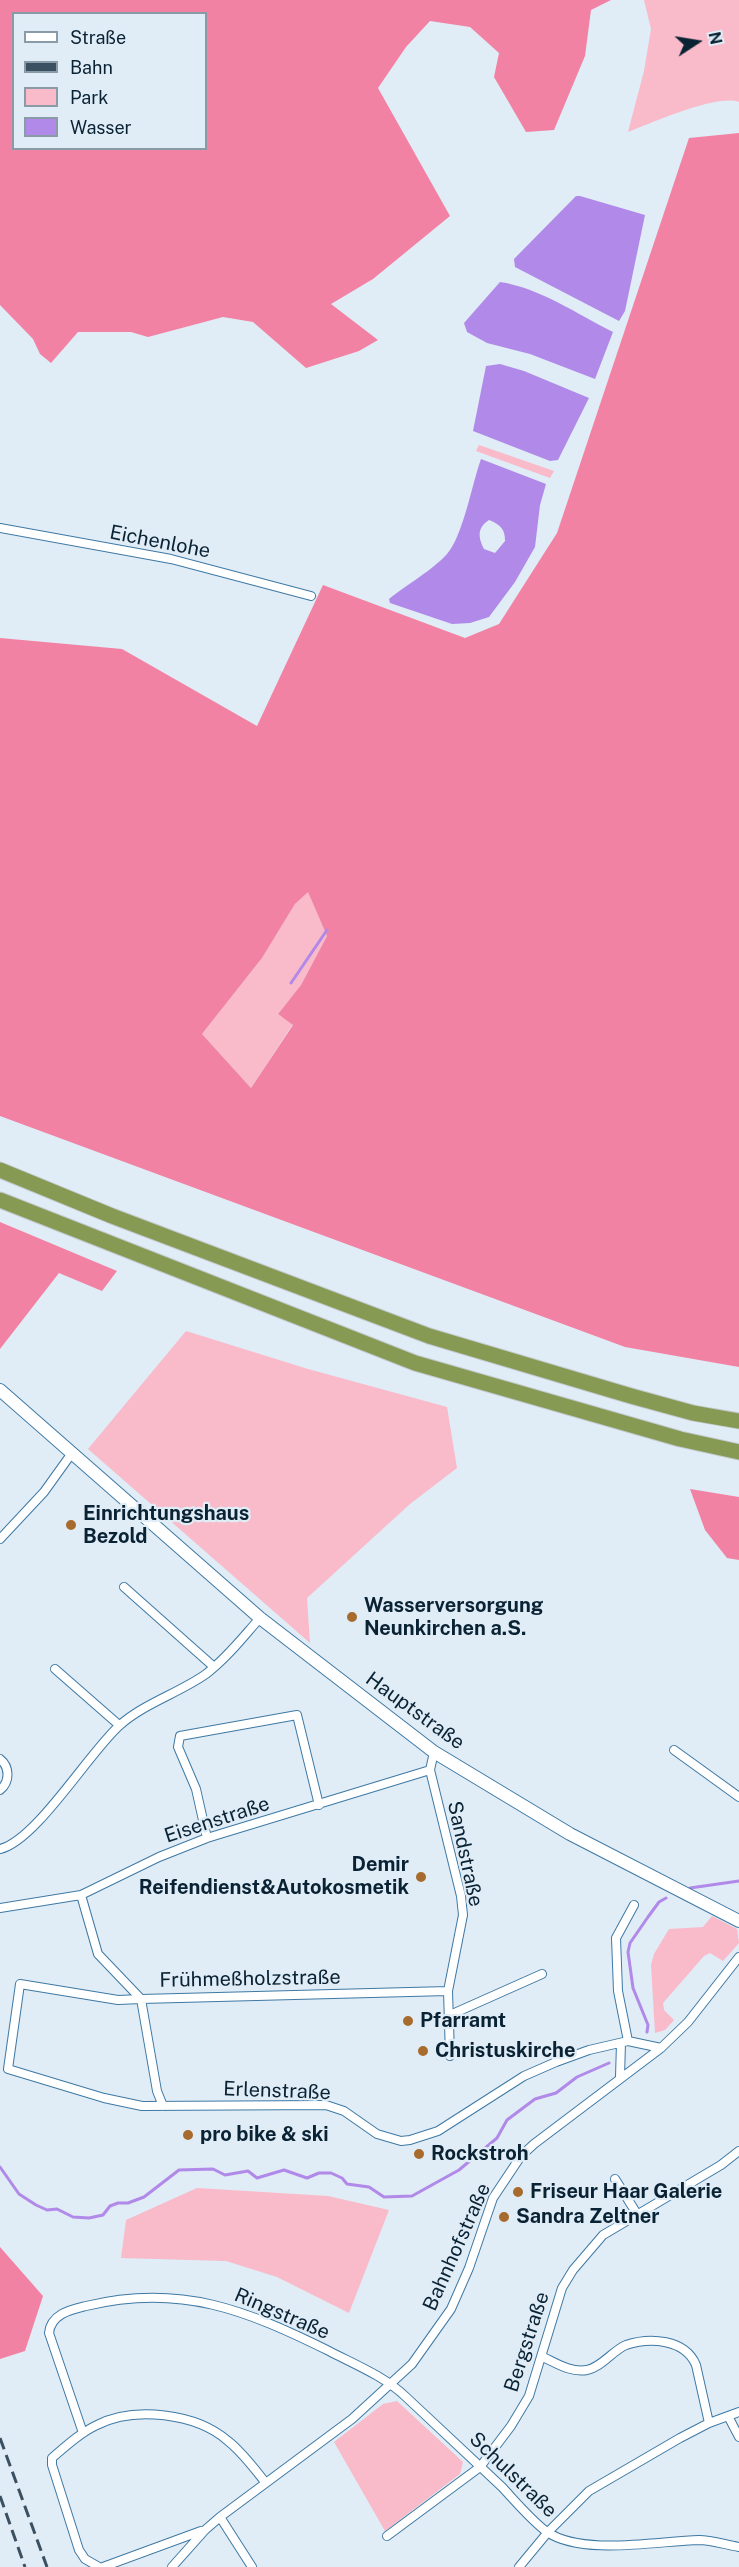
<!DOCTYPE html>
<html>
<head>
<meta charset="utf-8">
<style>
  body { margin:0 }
  #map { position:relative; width:739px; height:2567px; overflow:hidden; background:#e0ecf6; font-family:"Public Sans",sans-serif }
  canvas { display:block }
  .legend { position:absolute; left:12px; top:12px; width:195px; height:138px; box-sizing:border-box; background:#e0ecf6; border:2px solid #8a9ba8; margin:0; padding:8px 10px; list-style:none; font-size:18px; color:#092234 }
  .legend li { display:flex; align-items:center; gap:12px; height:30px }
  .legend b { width:30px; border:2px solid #8a9ba8 }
  .north { position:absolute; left:667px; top:12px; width:60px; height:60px; -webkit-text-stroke:4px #e0ecf6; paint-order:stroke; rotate:78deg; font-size:16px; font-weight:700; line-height:24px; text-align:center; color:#092234 }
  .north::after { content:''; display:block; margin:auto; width:21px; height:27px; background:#092234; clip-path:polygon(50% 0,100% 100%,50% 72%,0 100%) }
</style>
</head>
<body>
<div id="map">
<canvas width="739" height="2567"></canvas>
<ul class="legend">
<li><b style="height:8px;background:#fff"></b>Straße</li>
<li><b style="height:8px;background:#3b5161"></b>Bahn</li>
<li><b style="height:16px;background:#f9bac9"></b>Park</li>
<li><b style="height:16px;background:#b189e8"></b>Wasser</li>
</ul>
<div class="north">N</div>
</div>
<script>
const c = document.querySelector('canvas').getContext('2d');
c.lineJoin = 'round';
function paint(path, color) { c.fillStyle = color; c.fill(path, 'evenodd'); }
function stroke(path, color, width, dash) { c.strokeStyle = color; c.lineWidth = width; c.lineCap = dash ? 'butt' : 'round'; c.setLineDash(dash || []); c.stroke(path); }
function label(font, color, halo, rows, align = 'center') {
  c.font = font + ' "Public Sans",sans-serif'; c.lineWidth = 4.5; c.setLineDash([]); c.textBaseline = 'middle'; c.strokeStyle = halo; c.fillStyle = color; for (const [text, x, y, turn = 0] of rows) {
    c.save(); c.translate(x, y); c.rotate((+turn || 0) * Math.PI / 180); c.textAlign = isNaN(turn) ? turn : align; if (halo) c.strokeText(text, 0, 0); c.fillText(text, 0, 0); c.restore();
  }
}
paint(new Path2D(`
  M644,0h95v102c-23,-8 -87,21 -111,30l16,-61 7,-42z
  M479,445l75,26 -4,7 -74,-27z
  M308,891l19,45 -26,49 -23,29 15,10 -42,64 -49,-54 60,-76 33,-54z
  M186,1331l122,38 139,38 10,61 -47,36 -103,94 3,45 -222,-194z
  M712,1916l25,13 2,14 -16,18 -13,-8 -6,3 -41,47 1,7 10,10 -9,10 -10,3 -4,-68 3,-11 15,-25 34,-2z
  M197,2188l131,8 61,14 -40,103 -72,-36 -51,-16 -105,-3 5,-38z
  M397,2401l66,61 -3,12 -75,57 -51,-89 49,-38z`), '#f9bac9');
paint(new Path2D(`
  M0,0h611l-20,10 -6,46 -31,74 -28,2 -32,-55 5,-24 -29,-26 -40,-6 -24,26 -28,41 72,128 -77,63 -42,25 47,36 -19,11 -53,17 -53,-46 -30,-5 -75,20 -17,-5h-53l-27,31 -11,-9 -7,-15 -33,-34zM14,14h192v134h-192z
  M739,133v1234l-114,-20 -625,-231v-478l122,11 135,77 66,-141 142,53 34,-14 58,-91 132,-395zM308,892l19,44 -26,49 -23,29 15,11 -42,63 -49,-54 60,-76 33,-54z
  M0,1222l117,49 -15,20 -43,-18 -59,76z
  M690,1489l49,8v63l-12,-2 -22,-28z
  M0,2247l43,49 -18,55 -25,8z`), '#f282a3');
paint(new Path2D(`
  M576,196h4l65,19 -20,96 -6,10 -104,-54 -1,-8z
  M500,282c40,6 77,32 113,50l-18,47 -65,-25 -43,-11 -20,-11 -3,-9z
  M500,364l24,7 65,27 -31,62 -8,1 -77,-30 13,-65z
  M481,459l65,25 -6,21 -5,42 -20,35 -26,35 -19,6 -18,1 -62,-21 -1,-4c16,-13 45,-30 58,-45 16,-18 25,-70 34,-95zM489,520c12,5 16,9 16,21l-10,12 -11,-4c-6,-12 -7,-21 5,-29z`), '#b189e8');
stroke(new Path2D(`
  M291,983l36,-53
  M690,1888l49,-7
  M647,2032l1,-7 -15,-37 -5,-36 2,-9 18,-26 11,-15 7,-4
  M0,2167l19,27 17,11 11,5 10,-1 16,8 16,1 14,-3 7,-9 8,-3h10l16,-6 35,-27 34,-1 12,6 23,-4 9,7 27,-8 23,8 12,-5h12l11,5 5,6 22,3 15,10 28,-1 47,-26 38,-32 10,-18 28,-21 21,-6 21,-16 32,-14`), '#b189e8', 3);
const minor = new Path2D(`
  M0,528l171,31 140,37
  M0,1539l44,-47 28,-39
  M124,1587l90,80
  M55,1669l64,56
  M674,1750l65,47
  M0,1759c10,8 10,23 0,31
  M430,1770l31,126 2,19 -15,76 2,65
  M207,1838l-11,-49 -18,-42 2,-11 117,-21 22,90
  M0,1849c36,-8 90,-98 120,-124 25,-22 59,-32 86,-51 21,-16 37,-37 54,-56
  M81,1895l17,59 43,45 307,-8
  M0,1908l81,-13 78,-38 48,-19 223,-68 4,-18
  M450,2015l92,-41
  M628,2041l-10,-50 -2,-53 18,-33
  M620,2077l1,-34
  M163,2106l-6,-15 -16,-92 -23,1 -98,-16 -12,85 96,29 38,8 184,-1 18,6 33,23 24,7 9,-1 28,-9 86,-55 32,-14 33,-12 39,-9 33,7
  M615,2179l22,35
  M543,2357c13,6 28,16 44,13 15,-3 25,-19 39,-25 24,-8 59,-6 70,20l13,58
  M728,2416l11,21
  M83,2433l-34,-100c2,-19 21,-23 37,-27 94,-23 160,4 243,45 27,14 55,25 77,46 32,30 64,60 96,90 14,15 29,33 45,45 36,24 110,9 152,8 13,0 27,5 40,7
  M220,2517l32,50
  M387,2536l93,-69 31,-41 18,-30 33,-108 11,-18 30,-35 118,-70 18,-14
  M99,2567l-14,-8 -6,-9 -27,-85v-7c14,-12 28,-25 45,-33 37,-19 99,-12 131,16 14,11 26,27 37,41
  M103,2567l98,-36
  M172,2567l33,-37 15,-13 132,-98 60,-55 39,-55 18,-41 24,-70 28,-42 13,-12 127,-96 27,-26 51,-65
  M519,2567l29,-35 41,-41 91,-53 29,-15 30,-11`);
const secondary = new Path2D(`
  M0,1390l260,228 174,134 136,82 169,87`);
const motorway = new Path2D(`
  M0,1170l112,46 317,120 202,60 62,17 46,8
  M0,1200l415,163 265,76 59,13`);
stroke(minor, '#3e79a4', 10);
stroke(secondary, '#3e79a4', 14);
stroke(motorway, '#c4cace', 17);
stroke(minor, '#fff', 8);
stroke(secondary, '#fff', 12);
stroke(motorway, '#869a54', 15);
stroke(new Path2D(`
  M0,2438l47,129
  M0,2496l25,71`), '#3b5161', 3, [12, 6]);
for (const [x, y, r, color] of [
  [71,1525,6,"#a86b2e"],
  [352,1617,6,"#a86b2e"],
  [421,1877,6,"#a86b2e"],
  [408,2021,6,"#a86b2e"],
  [423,2051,6,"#a86b2e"],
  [188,2135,6,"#a86b2e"],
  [419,2154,6,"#a86b2e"],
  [518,2192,6,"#a86b2e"],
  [504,2217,6,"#a86b2e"]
]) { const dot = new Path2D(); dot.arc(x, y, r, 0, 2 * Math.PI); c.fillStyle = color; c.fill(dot); stroke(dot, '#e0ecf6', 2); }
label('20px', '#092234', '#e0ecf6', [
  ["Eichenlohe",160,542,11],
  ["Hauptstraße",415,1711,36],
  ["Eisenstraße",217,1820,-18],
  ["Sandstraße",465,1854,78],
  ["Frühmeßholzstraße",250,1979,-1],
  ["Erlenstraße",277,2091,2],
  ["Bahnhofstraße",457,2247,-66],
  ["Ringstraße",282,2314,23],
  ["Bergstraße",527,2342,-72],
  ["Schulstraße",513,2475,44]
]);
label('bold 20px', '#092234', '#e0ecf6', [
  ["Einrichtungshaus",83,1514],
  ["Bezold",83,1537],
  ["Wasserversorgung",364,1606],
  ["Neunkirchen a.S.",364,1629],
  ["Demir",409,1865,"right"],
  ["Reifendienst&Autokosmetik",409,1888,"right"],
  ["Pfarramt",420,2021],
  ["Christuskirche",435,2051],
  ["pro bike & ski",200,2135],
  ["Rockstroh",431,2154],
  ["Friseur Haar Galerie",530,2192],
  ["Sandra Zeltner",516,2217]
], 'left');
</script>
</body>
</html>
